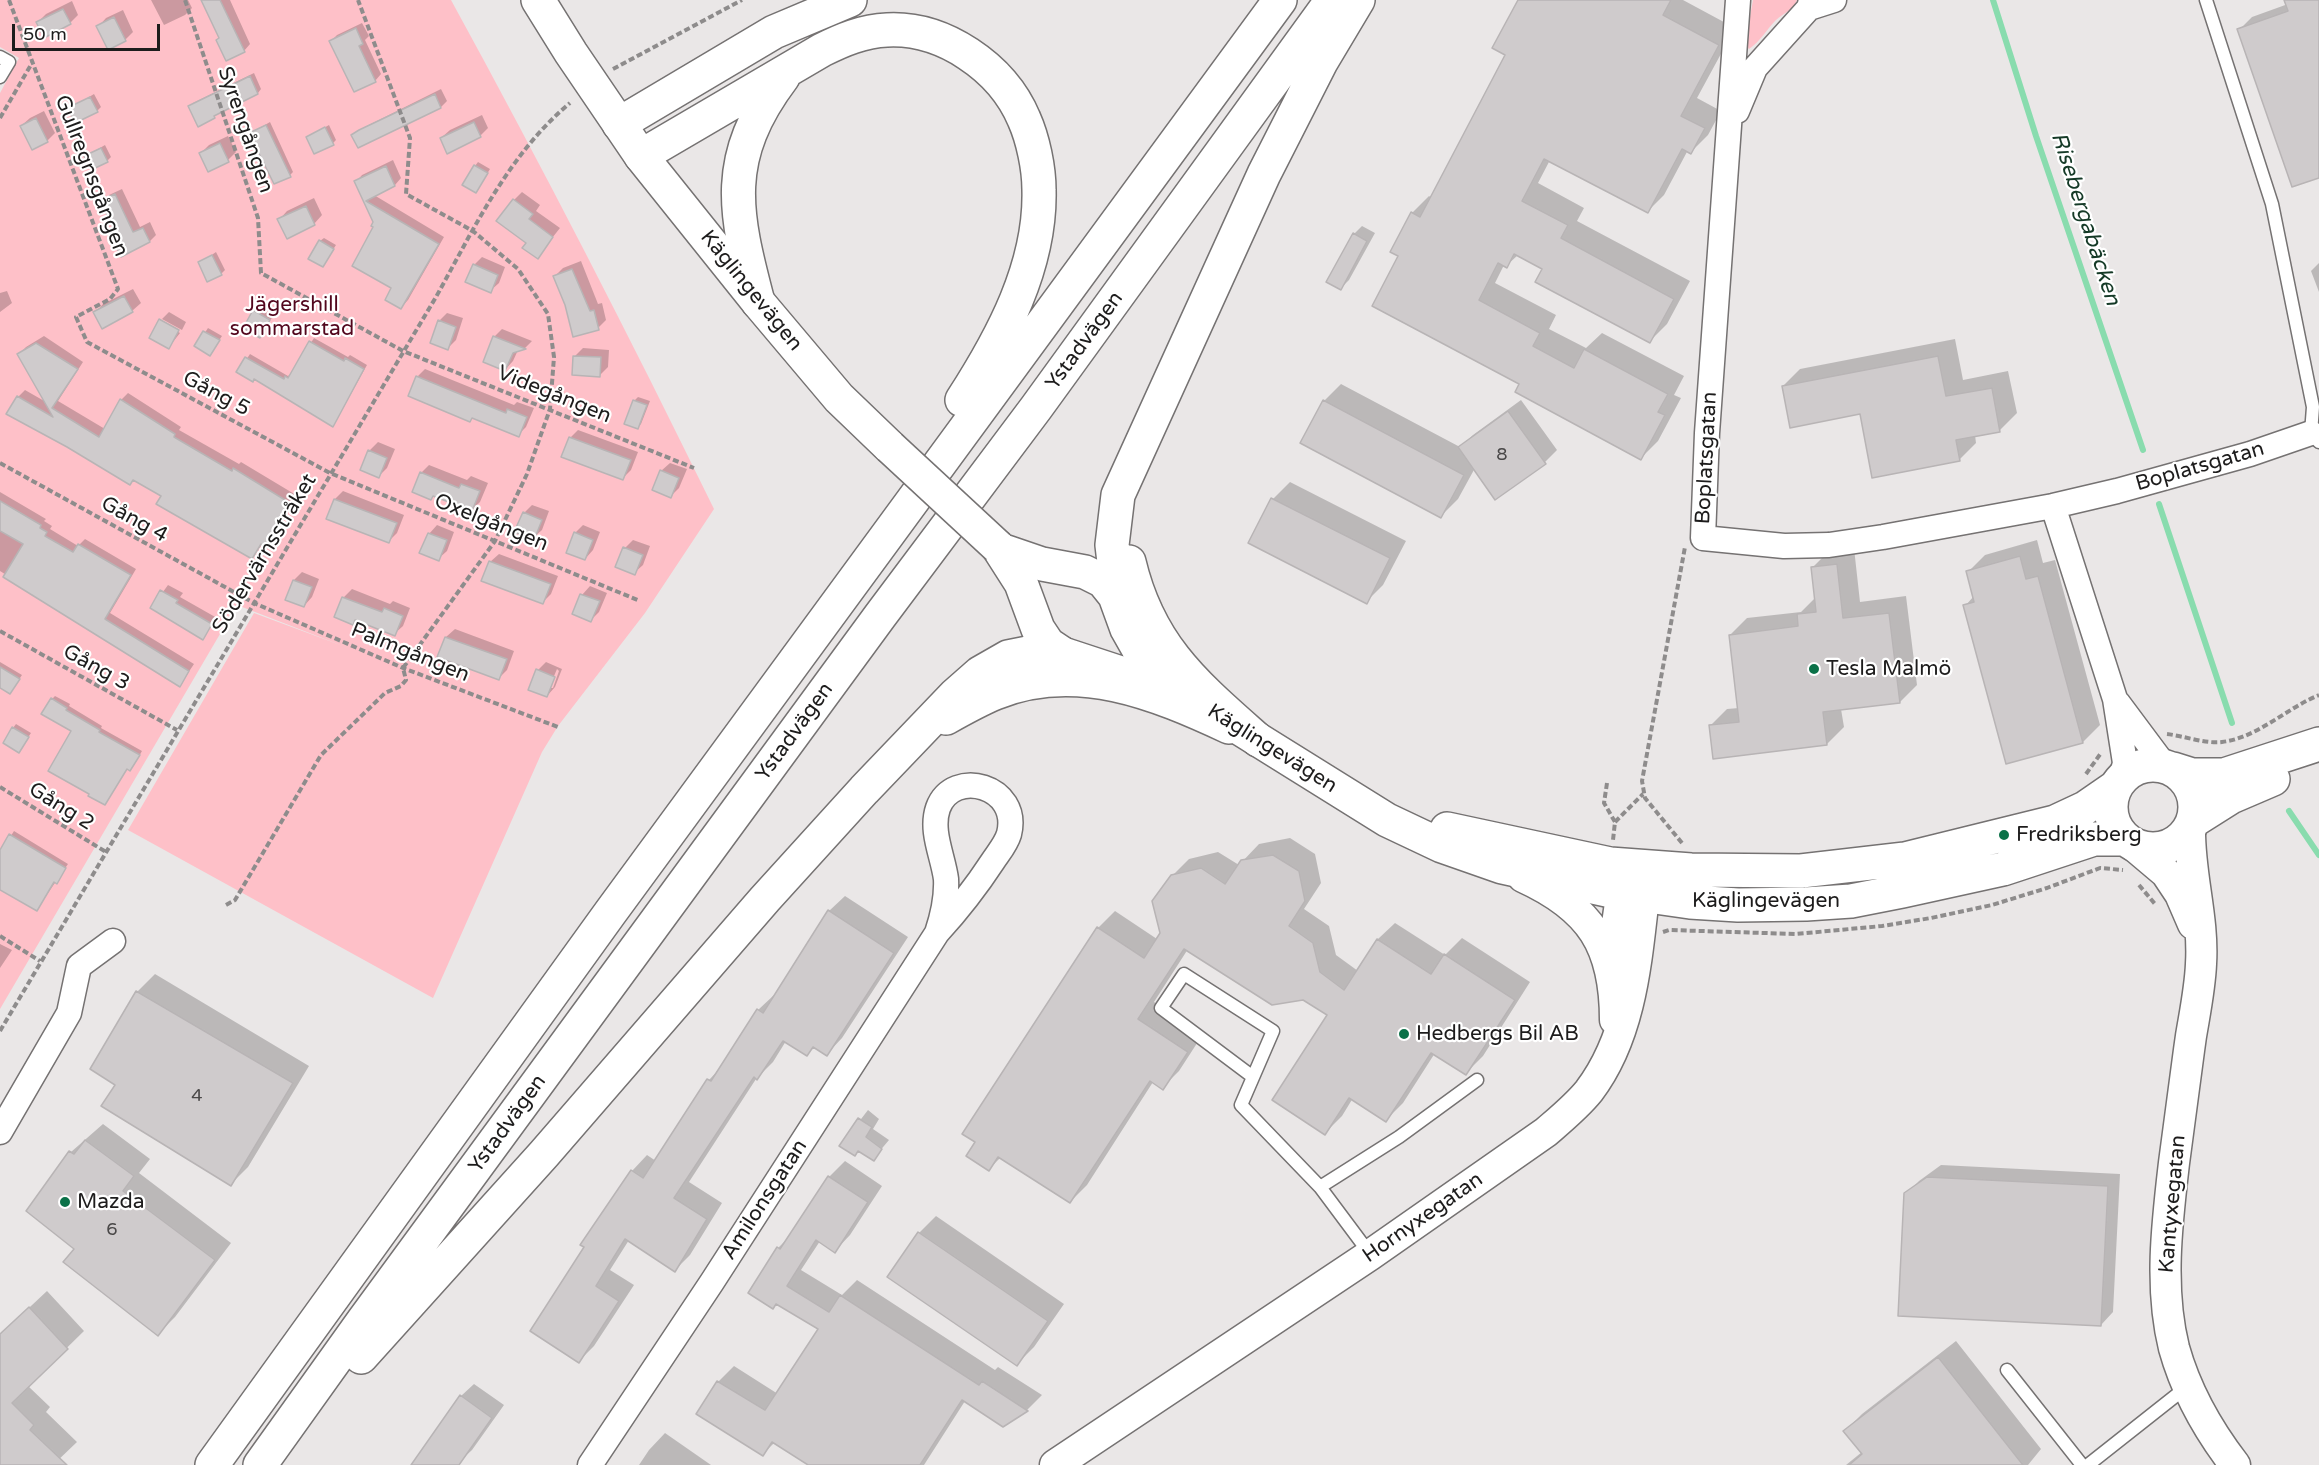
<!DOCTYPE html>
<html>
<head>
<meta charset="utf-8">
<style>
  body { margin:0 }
  #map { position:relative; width:2319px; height:1465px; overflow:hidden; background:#eae7e7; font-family:"Varela Round",sans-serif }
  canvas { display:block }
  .scale { position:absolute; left:12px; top:24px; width:148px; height:27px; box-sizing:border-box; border:3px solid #1d1c1c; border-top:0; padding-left:8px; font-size:18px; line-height:21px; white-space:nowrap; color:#1d1c1c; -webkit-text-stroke:4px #fff; paint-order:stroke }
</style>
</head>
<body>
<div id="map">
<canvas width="2319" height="1465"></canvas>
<div class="scale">50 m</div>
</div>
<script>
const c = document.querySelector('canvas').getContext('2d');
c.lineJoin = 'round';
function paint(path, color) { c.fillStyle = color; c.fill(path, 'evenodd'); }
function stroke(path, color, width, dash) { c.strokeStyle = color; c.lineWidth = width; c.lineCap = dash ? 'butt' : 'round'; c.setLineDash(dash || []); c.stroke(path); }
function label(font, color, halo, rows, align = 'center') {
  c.font = font + ' "Varela Round",sans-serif'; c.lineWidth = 4.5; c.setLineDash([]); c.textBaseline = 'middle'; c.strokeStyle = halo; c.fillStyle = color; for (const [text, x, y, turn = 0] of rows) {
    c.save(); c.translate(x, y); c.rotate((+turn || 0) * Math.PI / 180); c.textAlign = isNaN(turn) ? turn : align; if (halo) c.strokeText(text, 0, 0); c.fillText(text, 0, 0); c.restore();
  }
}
paint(new Path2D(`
  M0,0h451c92,168 179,337 263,509l-69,104 -87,113 -16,26 -109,246 -305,-168 126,-217 89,33 -106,-41 -237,404v-916l19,-35 -19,-11z
  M1753,0h44c-4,10 -13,13 -21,20 -9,9 -16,22 -27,29l-4,-5z`), '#fec0c8');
paint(new Path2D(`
  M151,0h37l4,8 -7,7 -21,10z
  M202,0h28l20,44 -6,7 -24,-14z
  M1519,0h164l52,28 -38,70 24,13 -13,24 -17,17 -3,-2 -24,45 -17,17 -97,-52 -12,23 46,25 -7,13 113,60 -23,43 -17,17 -106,-72 -26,-14 -12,11 -2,-1 -9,18 61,32 -7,14 37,19 16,-15 82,43 -10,19 7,3 -23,43 -17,17 -120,-74 -121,-128 12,-43 17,-17 3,2 75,-143z
  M2286,0h33v176l-80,-146 13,-13 36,-13z
  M72,1l6,14 -8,8 -32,-1 8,-8z
  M123,10l10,22 -8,8 -27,-13 8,-9z
  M362,23l7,13 -4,4 16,34 -6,7 -44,-40 6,-6z
  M254,73l7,16 -3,4 -40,19 -4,5 -16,8 -8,-18 3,-4z
  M441,89l6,12 -6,6 -83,39 -5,-10 6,-6z
  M94,94l7,13 -4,4 -28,-2z
  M44,111l11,22 -8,8 -26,-15 9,-8z
  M482,115l6,13 -8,8 -39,2 9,-8z
  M270,122l23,50 -3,3 -39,-42z
  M329,125l7,15 -3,3 -25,-6z
  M228,136l8,16 -8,8 -27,-7 8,-8z
  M105,145l6,12 -4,4 -21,-5z
  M393,160l8,18 -6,7 -21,10 70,42 -36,63 -7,7 -8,-19 -18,-62 -19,-44 6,-7z
  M478,162l12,7 -11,18 -4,-21z
  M122,189l18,38 10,-5 6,13 -6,6 -28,14 -6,-13 4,-4 -18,-37 7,-6z
  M522,192l18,13 -4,6 24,17 -23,29 -9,-14 -14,-43z
  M314,198l8,17 -8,9 -35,-4 8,-9z
  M1362,226l13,7 -26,47 -8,8 13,-54z
  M324,238l12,7 -13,20 -3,-24z
  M216,252l9,18 -4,4 -21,-11z
  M482,257l23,10 -6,16 -9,8 -16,-26z
  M581,261l17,43 4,-1 4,17 -8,8 -32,-24 -11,-28 8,-8z
  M2319,263v29l-8,-21z
  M133,289l8,14 -9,8 -37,2 8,-9z
  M7,291l5,12 -12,9v-19z
  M258,308l15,8 -13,20 -6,-25z
  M169,312l17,10 -4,8 -20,-11z
  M447,313l16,5 -7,22 -8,8 -9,-27z
  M161,320v2l19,11 -11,14 -18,-9z
  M208,328l14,8 -12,18 -14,-8z
  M502,329l30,12 -7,7 -7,2 -5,11 -8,9 -11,-33z
  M44,336l39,26 -25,39 47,28 16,-29 7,-7 53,34 -2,3 60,34 2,-2 55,33 -25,42 -8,6 -11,15 -89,-62 -28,-17 -5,4 -112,-86 7,-7 21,12 -27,-48 7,-7z
  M314,338l34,19 2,-2 17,10 -31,56 -81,-43 -17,-6 12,-18 38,22 3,-2z
  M1955,339l8,41 45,-9 9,42 -18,18 -24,4 1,8 -17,17 -98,-48 -78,-26 17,-17z
  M583,348l26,2 -1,17 -8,8 -25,-19z
  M425,369l89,36 3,-3 17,6 -8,19 -8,8 -101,-58z
  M1341,384l119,63 13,-12 48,-35 36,50 -12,12 -70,6 -17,31 -17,17 -117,-115z
  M638,397l12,4 -9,23 -3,3 -4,-26z
  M578,430l60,22 -7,18 -8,8 -53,-40z
  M378,442l17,7 -8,19 -8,8 -17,-7 7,-18z
  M670,463l17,6 -8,19 -8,8 -10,-25z
  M429,465l38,15 4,-4 17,7 -8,19 -8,8 -51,-37z
  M1290,482l116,59 -23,44 -17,17 -116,-59 23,-44z
  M343,491l61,24 -7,18 -8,8 -54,-42z
  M0,492l46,27 -2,2 8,5 -2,3 28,17 7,-7 51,30 -26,44 84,51 -14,21 -180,-114z
  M532,505l17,6 -7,19 -9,8 -9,-25z
  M437,525l17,7 -7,19 -9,8 -9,-25z
  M583,525l17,7 -7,18 -8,9 -10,-26z
  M633,540l17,6 -7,19 -9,8 -9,-25z
  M2037,540l6,23 12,-3 45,165 -17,17 -118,-136 9,-10 -6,-24 17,-17z
  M1854,548l6,54 46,-6 11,89 -17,17 -59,7 3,18 -17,17 -117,-18 17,-17 12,-1 -9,-73 17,-17 54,-6 15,-15 -4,-29 17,-17z
  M499,554l59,22 -7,18 -8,8 -53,-40z
  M302,572l17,7 -7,18 -8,9 -10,-26z
  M168,585l15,8 -3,4 37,21 -14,20 -51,-31z
  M590,586l17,7 -8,19 -8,8 -9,-25z
  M352,589l38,15 3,-3 17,7 -7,18 -9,8 -38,-15 -3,4 -10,-25z
  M455,629l59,22 -7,19 -8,8 -60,-22 7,-19z
  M0,662l22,13 -12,18 -10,-6z
  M546,662l16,7 -7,18 -8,9 -9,-26zM557,669l2,2 -6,17h-4z
  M55,696l15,8 -1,2 33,20 -1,2 41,23 -8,14 -4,4 -2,-2 -23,37 -13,-11 -18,-62 -22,-32z
  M16,724l15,9 -12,18 -6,-23z
  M14,831l54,33 -31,45 -37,-22v-34z
  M1290,838l25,16 6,29 -17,26 25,17 7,29 22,16 20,-32 17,-16 50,32 17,-17 68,44 -47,74 -17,17 -31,-20 -32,50 -17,17 -33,-22 -11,18 -17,17 5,-118 -27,-17 -115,-49 -34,53 49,32 -24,37 -17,17 -9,-6 -66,103 -17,17 -69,-45 -12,12 109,-241 17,-17 42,28 4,-6 11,-57 17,-17 29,-7 21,13 20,-21z
  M845,896l63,41 -66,101 -15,16 -12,-7 -8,7 -21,-13 -13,21 -17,17 -67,103 33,21 -32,52 -15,15 -46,-30 -19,30 24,15 -40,61 -15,15 -47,-30 100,-160 15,-16 9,6 53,-81 13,-14 36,-56 16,-15 1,1 54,-85z
  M0,944l12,6 -12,18z
  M155,974l154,92 -61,101 -17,17 -114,-99 -25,-17 46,-77z
  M868,1110l11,9 -6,10 16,11 -16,19 -14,-10 -18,-4z
  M103,1124l47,35 -11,14 92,70 -56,74 -17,17 -81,-86 -6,-96z
  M845,1161l37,25 -32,49 -15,16 -15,-10 -19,29 41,25 15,-15 138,90 3,-3 44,28 -15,15 -24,15 -38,-24 -41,64h-113l-36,-23 -12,12 -65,-40 20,-32 16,-16 44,28 42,-65 -43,-26 1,-55 13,-13 38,-58z
  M1941,1165l179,9 -7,138 -12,13 -195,-131 13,-13z
  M936,1216l128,88 -30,43 -17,17 -98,-131z
  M47,1291l37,40 -56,55 22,21 -4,5 31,30 -24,23h-53v-130z
  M1956,1341l85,108 -13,16h-182l16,-13 -17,-21 17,-17z
  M474,1384l30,21 -32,45 -13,12 -46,3 48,-69z
  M665,1433l46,32h-72l10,-15z`), '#0003');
stroke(new Path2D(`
  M1993,0l43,136 107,314
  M2159,504l73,219
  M2289,811l30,44`), '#89dcae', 6);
const building = new Path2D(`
  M201,0h19l25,52 -19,9 -10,-21 3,-2z
  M1518,0h153l-8,15 56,30 -38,71 24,12 -14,26 -9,-5 -34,64 -104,-54 -22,42 46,24 -7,13 113,61 -24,44 -115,-61 7,-13 -28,-15 -7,14 -9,-5 -19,37 61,33 -7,13 41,22 10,-19 84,45 -10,18 7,3 -24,45 -126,-68 4,-8 -147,-78 26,-50 -8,-4 21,-40 9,5 85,-162 -13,-7z
  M2284,0h35v178l-27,9 -55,-158 51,-18z
  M63,9l8,15 -27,14 -8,-16z
  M114,17l12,24 -18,9 -12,-24z
  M356,28l7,16 -4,2 17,36 -22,10 -25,-51z
  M250,76l8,18 -44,22 1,2 -17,9 -10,-21z
  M435,94l6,14 -83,40 -7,-13 8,-5z
  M90,97l8,15 -23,11 -8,-15z
  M36,118l12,24 -16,8 -12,-24z
  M474,122l7,15 -34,17 -7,-16z
  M266,125l25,52 -17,7 -25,-51z
  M325,127l9,18 -20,9 -8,-17z
  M220,143l9,19 -21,10 -9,-19z
  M101,148l7,14 -17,8 -7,-14z
  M474,165l14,8 -12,20 -14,-8z
  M386,166l9,20 -29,15 73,43 -38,65 -16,-9 6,-12 -39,-22 21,-39 -2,-1 2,-4 -19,-41z
  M115,194l18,38 10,-4 7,14 -29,15 -7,-15 5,-3 -19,-38z
  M513,199l20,15 -4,5 24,18 -15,22 -16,-11 4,-5 -30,-22z
  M306,206l9,19 -28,14 -10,-20z
  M1353,233l14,8 -26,49 -15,-8z
  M319,240l15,9 -11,18 -15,-8z
  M212,255l10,20 -15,7 -9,-20z
  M473,264l25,11 -7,18 -26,-11z
  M572,269l18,42 4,-1 5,20 -26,7 -8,-32 -12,-29z
  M124,296l9,16 -31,17 -9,-17z
  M253,310l17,10 -10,18 -17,-10z
  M159,319l20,11 -10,19 -20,-11z
  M438,320l18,7 -8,23 -18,-7z
  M203,331l17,9 -10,16 -16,-10z
  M493,336l33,13 -13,4 -8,18 -22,-9z
  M309,341l35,20 1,-3 19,11 -31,58 -79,-48 -1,3 -17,-10 9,-15 39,22 1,-3 3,2z
  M36,343l42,26 -26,39 47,29 21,-38 55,35 -1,3 58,34 1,-3 57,35 -26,43 -3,-2 -9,15 -96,-55 5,-8 -28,-16 -3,5 -63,-38 -61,-33 11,-18 36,21 -36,-63z
  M573,356l28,1 -1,20 -28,-2z
  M1938,356l8,40 46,-8 8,44 -44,8 4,21 -88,17 -12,-64 -70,14 -8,-42z
  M416,376l90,37 1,-4 20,8 -8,20 -47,-19 -2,4 -62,-26z
  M633,400l14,5 -9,24 -14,-5z
  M1323,400l141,75 -23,43 -141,-75z
  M1508,411l38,53 -51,36 -37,-53z
  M569,437l62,23 -8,20 -62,-23z
  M368,450l19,8 -8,20 -19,-8z
  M660,470l19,8 -8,20 -19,-8z
  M420,472l39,16 2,-4 19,7 -8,20 -39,-15 -2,4 -19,-8z
  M1271,498l119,60 -23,46 -119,-61z
  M334,499l63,24 -8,20 -63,-24z
  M0,501l41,24 -1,3 7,4 -2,4 28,16 5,-8 53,31 -26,44 84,52 -9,16 -177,-110 20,-33 -23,-13z
  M523,512l19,8 -8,20 -20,-8z
  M574,532l19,8 -8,20 -19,-7z
  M428,533l19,7 -8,21 -20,-8z
  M623,547l20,8 -8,20 -20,-8z
  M2020,556l6,23 12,-3 45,167 -77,21 -43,-159 11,-3 -8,-31z
  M489,561l62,23 -8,20 -62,-23z
  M1837,564l6,54 46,-5 11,90 -77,9 4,33 -114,14 -4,-34 30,-3 -10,-87 69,-9 -1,-12 19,-2 -5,-45z
  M293,580l19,7 -8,20 -19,-7z
  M160,590l18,10 -2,3 36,21 -9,16 -53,-32z
  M580,594l20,7 -9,21 -19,-8z
  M342,597l40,15 2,-4 19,8 -8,20 -40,-16 -2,5 -19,-8z
  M445,637l62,22 -8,21 -62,-23z
  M0,667l20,12 -10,15 -10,-6z
  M536,669l19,8 -8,20 -19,-7z
  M51,698l16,10 -1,2 34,20 -1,2 41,23 -10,16 -3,-2 -22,36 -17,-9 1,-2 -41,-23 23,-40 -30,-17z
  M12,727l17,10 -10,16 -16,-10z
  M9,834l57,34 -9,16 -3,-2 -17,29 -37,-21v-40z
  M1273,855l26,16 6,30 -16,25 24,17 7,29 24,18 33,-51 54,35 13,-20 71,46 -49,75 -35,-22 -45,69 -37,-24 -24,37 -53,-35 55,-85 -24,-15 -31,5 -88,-56 -46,70 50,33 -25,38 -13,-9 -80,122 -72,-46 -9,14 -23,-15 9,-14 -13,-8 135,-207 47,31 16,-25 -8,-32 19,-26 30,-7 24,16 16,-24z
  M828,910l66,43 -67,103 -14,-9 -6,9 -24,-15 -26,39 -3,-3 -80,121 33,21 -32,53 -50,-33 -29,47 23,15 -40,62 -49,-32 54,-84 -4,-2 51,-75 12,8 64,-99 4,2 46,-72 6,4z
  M136,991l157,92 -62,103 -130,-80 14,-21 -25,-16z
  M858,1118l14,9 -6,10 16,12 -8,12 -16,-10 -3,5 -16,-10z
  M85,1140l49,36 -11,15 92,69 -57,76 -95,-74 11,-13 -48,-38 43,-60 5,3z
  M828,1176l40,26 -33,51 -19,-13 -29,46 42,26 11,-17 139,90 3,-4 46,30 -25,16 -41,-27 -42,65h-112l-36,-23 -9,14 -67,-42 21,-33 48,29 53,-81 -42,-25 -3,5 -25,-16 29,-46 3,2z
  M1927,1177l181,9 -7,140 -203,-10 6,-123z
  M918,1232l130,89 -31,45 -130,-89z
  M29,1307l39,42 -56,54 22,22 -4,5 37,35h-67v-131z
  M1938,1357l85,108h-174l13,-11 -19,-23z
  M460,1395l32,23 -33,47h-48z`);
paint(building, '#cfcbcc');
stroke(building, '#b8b4b5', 1.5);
const service = new Path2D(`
  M2206,0l66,204 41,203 -2,26 8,9
  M0,57l9,5 -9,15
  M1253,1077l-92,-69 23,-34 89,57 -32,74 79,82
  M1370,1254l-50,-67 79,-50 78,-57
  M2007,1370l75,95
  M2088,1465l100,-79`);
const minor = new Path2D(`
  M1738,0l-31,433 -4,105 81,8 45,-1 54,-8 170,-31 64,-15 133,-37 61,-21
  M1809,8l25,-8
  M1737,111l18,-43 54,-60 2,-8
  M2053,506l62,193 10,64 -4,15
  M2118,703l47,63
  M0,1132l69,-119 10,-47 34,-25
  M590,1465l122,-183 225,-349c21,-23 39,-46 56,-72 6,-9 13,-17 16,-27 12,-48 -56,-67 -71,-26 -8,23 5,48 8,71 1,20 -3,36 -9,54`);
const tertiary = new Path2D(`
  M2190,828c-1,45 14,90 11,136 -1,24 -6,48 -10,72 -6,42 -11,84 -17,127 -7,60 -15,125 0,185 12,43 34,82 61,117
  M2134,846l32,27 14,21 13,30
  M1523,877c68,31 92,69 92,143
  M1611,966l14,-98
  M1055,1465l315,-210 176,-123c15,-13 31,-26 43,-41 47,-62 48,-145 58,-219`);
const secondary = new Path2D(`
  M538,0l33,53 70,103 117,146 81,96 51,49
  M998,547l23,36 17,46 10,15 15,10 73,24
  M1001,550l41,14 43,8 18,9 12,15 12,33 13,23 56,49 191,119 55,26 60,21 104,23 84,12 48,3 68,-1 45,-3 51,-10 101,-22 91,-30h30
  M2111 807a42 42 0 1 1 84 0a42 42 0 1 1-84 0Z
  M2173,769l19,6h32l95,-31
  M2193,821l38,-24 42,-18
  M1447,829l163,35 81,6 110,1 104,-12 150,-37 30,-14 29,-20`);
const motorway = new Path2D(`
  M619,124l155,-92 76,-32
  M641,156l181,-106c20,-10 41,-19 65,-20 56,-3 115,37 137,89 9,20 15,49 15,71 2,76 -37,148 -77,210
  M758,302c-24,-91 -36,-144 25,-225
  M1129,562c20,85 67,123 129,178
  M1119,605l-7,-60 6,-50 146,-321 57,-112 37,-62
  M946,718c16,-9 32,-18 49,-25 81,-33 161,0 234,34
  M361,1357l183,-203 221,-255 99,-109 91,-95 25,-22 28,-16 25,-5 30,2
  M212,1465l398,-552 670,-913
  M260,1465l103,-144 517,-705 156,-208 296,-408`);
stroke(service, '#757272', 15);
stroke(minor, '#757272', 27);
stroke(tertiary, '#757272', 33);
stroke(secondary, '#757272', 36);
stroke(motorway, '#757272', 36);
stroke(new Path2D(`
  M9,0l109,289 -8,10 -34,18 11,25 243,131 310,128
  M185,0l73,218 3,55 142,78 291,117
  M613,69l129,-69
  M0,118l32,-55
  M0,463l254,140 149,65 155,59
  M0,631l177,99
  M2167,734c17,2 38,10 55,8 35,-4 65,-34 97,-47
  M2086,774l15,-21
  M1607,783l-3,20 11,19 -2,18
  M0,787l106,65
  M1615,822l28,-28
  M1682,843l-37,-45 -3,-17 43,-234
  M2139,885l16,19
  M226,905l9,-5 86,-145 64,-62 16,-7 5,-6 -3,-12 92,-127 32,-67 23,-65 4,-52 -6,-43 -30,-45 -45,-38 -67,-37 4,-56 -52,-138
  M1663,932l6,-2 127,4 86,-8 49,-8 61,-13 55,-17 53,-20 23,2
  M0,936l40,25
  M0,1031l436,-734c39,-70 72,-142 134,-194`), '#8e8c8c', 4, [6, 3]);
stroke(service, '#fff', 12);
stroke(minor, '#fff', 24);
stroke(tertiary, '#fff', 30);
stroke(secondary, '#fff', 33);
stroke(motorway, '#fff', 33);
const secondaryBridge = new Path2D(`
  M890,447l108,100`);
stroke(secondaryBridge, '#757272', 36, []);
stroke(secondaryBridge, '#fff', 33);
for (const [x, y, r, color] of [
  [1814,669,6,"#0b7148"],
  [2004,835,6,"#0b7148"],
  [1404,1034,6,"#0b7148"],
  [65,1202,6,"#0b7148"]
]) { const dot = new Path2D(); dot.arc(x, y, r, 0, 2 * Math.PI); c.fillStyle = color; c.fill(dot); stroke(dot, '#fff', 2); }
label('18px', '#4a4848', null, [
  ["8",1502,455],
  ["4",197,1096],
  ["6",112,1230]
]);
label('21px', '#1d1c1c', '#fff', [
  ["Syrengången",245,130,71],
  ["Gullregnsgången",91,176,69],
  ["Käglingevägen",751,291,51],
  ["Ystadvägen",1085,341,-54],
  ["Gång 5",216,394,28],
  ["Videgången",554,395,22],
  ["Boplatsgatan",1707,458,-87],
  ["Boplatsgatan",2200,467,-16],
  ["Gång 4",134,520,29],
  ["Oxelgången",491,523,22],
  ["Södervärnsstråket",265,554,-59],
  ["Palmgången",410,653,22],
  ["Gång 3",96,668,29],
  ["Ystadvägen",795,732,-54],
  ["Käglingevägen",1272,749,32],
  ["Gång 2",61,807,32],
  ["Käglingevägen",1766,901],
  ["Ystadvägen",508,1124,-54],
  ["Amilonsgatan",765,1200,-57],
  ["Kantyxegatan",2173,1204,-85],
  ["Hornyxegatan",1423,1218,-35]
]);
label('21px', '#52061d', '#fff', [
  ["Jägershill",292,305],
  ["sommarstad",292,329]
]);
label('21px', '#1d1c1c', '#fff', [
  ["Tesla Malmö",1826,669],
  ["Fredriksberg",2016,835],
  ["Hedbergs Bil AB",1416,1034],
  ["Mazda",77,1202]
], 'left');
label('italic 22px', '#153a27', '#fff', [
  ["Risebergabäcken",2085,219,72]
]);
</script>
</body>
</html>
